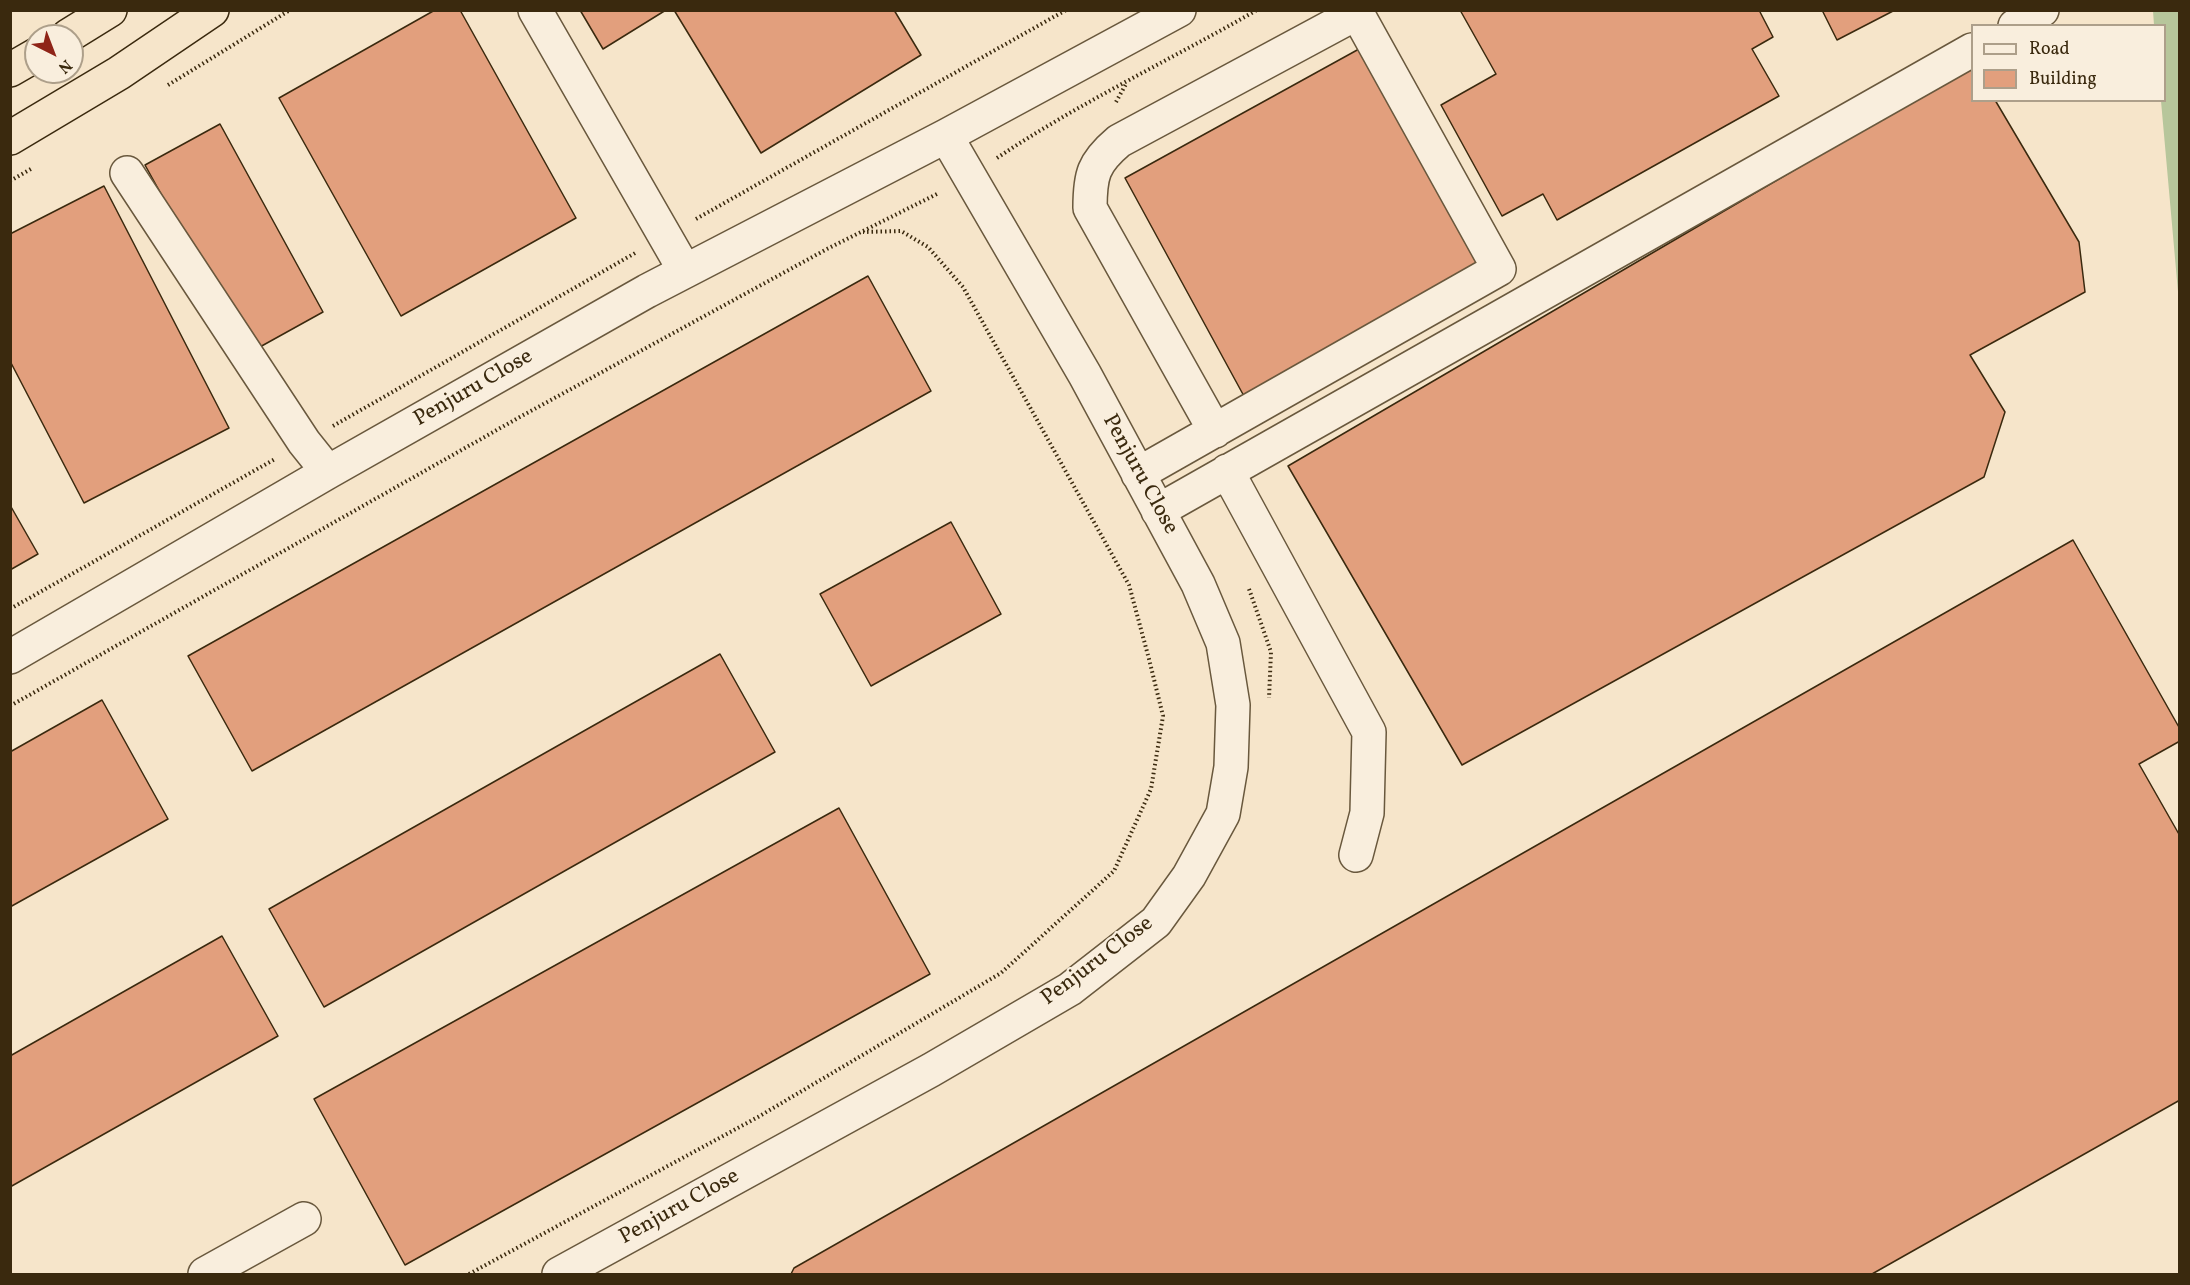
<!DOCTYPE html>
<html>
<head>
<meta charset="utf-8">
<style>
  body { margin:0 }
  #map { position:relative; width:2190px; height:1285px; overflow:hidden; background:#f6e5ca; font-family:Vollkorn,serif }
  canvas { display:block }
  .frame { position:absolute; inset:0; border:12px solid #3a290e; pointer-events:none }
  .legend { position:absolute; left:1971px; top:24px; width:195px; height:78px; box-sizing:border-box; background:#f9eedd; border:2px solid #ad9f8a; margin:0; padding:8px 10px; list-style:none; font-size:18px; color:#3a290e }
  .legend li { display:flex; align-items:center; gap:12px; height:30px }
  .legend b { width:30px; border:2px solid #ad9f8a }
  .north { position:absolute; left:24px; top:24px; width:60px; height:60px; box-sizing:border-box; background:#f9eedd; border:2px solid #ad9f8a; border-radius:50%; rotate:138deg; font-size:16px; font-weight:700; line-height:24px; text-align:center; color:#3a290e }
  .north::after { content:''; display:block; margin:auto; width:21px; height:27px; background:#8f2418; clip-path:polygon(50% 0,100% 100%,50% 72%,0 100%) }
</style>
</head>
<body>
<div id="map">
<canvas width="2190" height="1285"></canvas>
<div class="frame"></div>
<ul class="legend">
<li><b style="height:8px;background:#f9eedd"></b>Road</li>
<li><b style="height:16px;background:#e29f7d"></b>Building</li>
</ul>
<div class="north">N</div>
</div>
<script>
const c = document.querySelector('canvas').getContext('2d');
c.lineJoin = 'round';
function paint(path, color) { c.fillStyle = color; c.fill(path, 'evenodd'); }
function stroke(path, color, width, dash) { c.strokeStyle = color; c.lineWidth = width; c.lineCap = dash ? 'butt' : 'round'; c.setLineDash(dash || []); c.stroke(path); }
function label(font, color, halo, rows, align = 'center') {
  c.font = font + ' Vollkorn,serif'; c.lineWidth = 4.5; c.setLineDash([]); c.textBaseline = 'middle'; c.strokeStyle = halo; c.fillStyle = color; for (const [text, x, y, turn = 0] of rows) {
    c.save(); c.translate(x, y); c.rotate((+turn || 0) * Math.PI / 180); c.textAlign = isNaN(turn) ? turn : align; if (halo) c.strokeText(text, 0, 0); c.fillText(text, 0, 0); c.restore();
  }
}
paint(new Path2D(`
  M2153,11h26v292l-18,-202 3,-1v-74l-10,-1z`), '#b7c69b');
const building = new Path2D(`
  M435,10h25l116,208 -175,98 -122,-218z
  M580,10h86l-63,39z
  M674,10h220l27,45 -160,98z
  M1460,10h299l14,27 -21,12 27,47 -222,124 -14,-26 -41,22 -61,-111 55,-31z
  M1822,10h73l-58,30z
  M1359,49l121,220 -235,129 -120,-220z
  M1972,66v34h23l84,142 6,50 -115,63 35,57 -21,65 -522,288 -174,-299z
  M220,124l103,188 -74,41 -104,-188z
  M104,186l125,242 -145,75 -74,-142v-127z
  M868,276l63,115 -679,380 -64,-115z
  M10,505l28,49 -28,16z
  M951,522l50,92 -130,72 -51,-92z
  M2073,540l107,189v12l-41,23 41,72v264l-308,174h-1081l3,-6z
  M720,654l55,98 -451,255 -55,-98z
  M102,700l66,119 -158,88v-155z
  M839,808l91,166 -525,291 -91,-166z
  M222,936l56,100 -268,151v-131z`);
paint(building, '#e29f7d');
stroke(building, '#3a290e', 1.5);
const minor = new Path2D(`
  M535,10l150,261
  M2015,26l27,-16
  M127,173l177,269 24,30
  M1227,471l142,261 -2,81 -11,42
  M1138,474l361,-205 -142,-256 -238,128c-26,22 -29,34 -29,67l125,223
  M1158,511l814,-461
  M10,657l318,-185 319,-181 299,-155 233,-126
  M205,1274l99,-55
  M559,1274l372,-204 139,-81 86,-67 33,-46 34,-62 8,-47 2,-62 -10,-62 -25,-59 -113,-209 -139,-239`);
const highway = new Path2D(`
  M68,36l42,-26
  M10,70l26,-15
  M10,138l109,-65 93,-63`);
stroke(minor, '#69583d', 36);
stroke(highway, '#3a290e', 36);
stroke(new Path2D(`
  M168,85l122,-75
  M1116,102l10,-18
  M997,158c82,-55 173,-98 260,-148
  M10,181l21,-12
  M696,219l370,-209
  M333,426l304,-174
  M1249,589l22,63 -2,46
  M10,609l265,-150
  M10,706l508,-288 309,-169 112,-56
  M469,1274l289,-157 243,-144 113,-102 37,-82 12,-73 -14,-57 -20,-74 -166,-298 -35,-40 -27,-16 -38,1`), '#3a290e', 4, [1.5, 3]);
stroke(minor, '#f9eedd', 33);
stroke(highway, '#f6e5ca', 33);
label('22px', '#3a290e', '#f9eedd', [
  ["Penjuru Close",474,389,-30],
  ["Penjuru Close",1139,475,61],
  ["Penjuru Close",1098,962,-37],
  ["Penjuru Close",680,1208,-29]
]);
</script>
</body>
</html>
